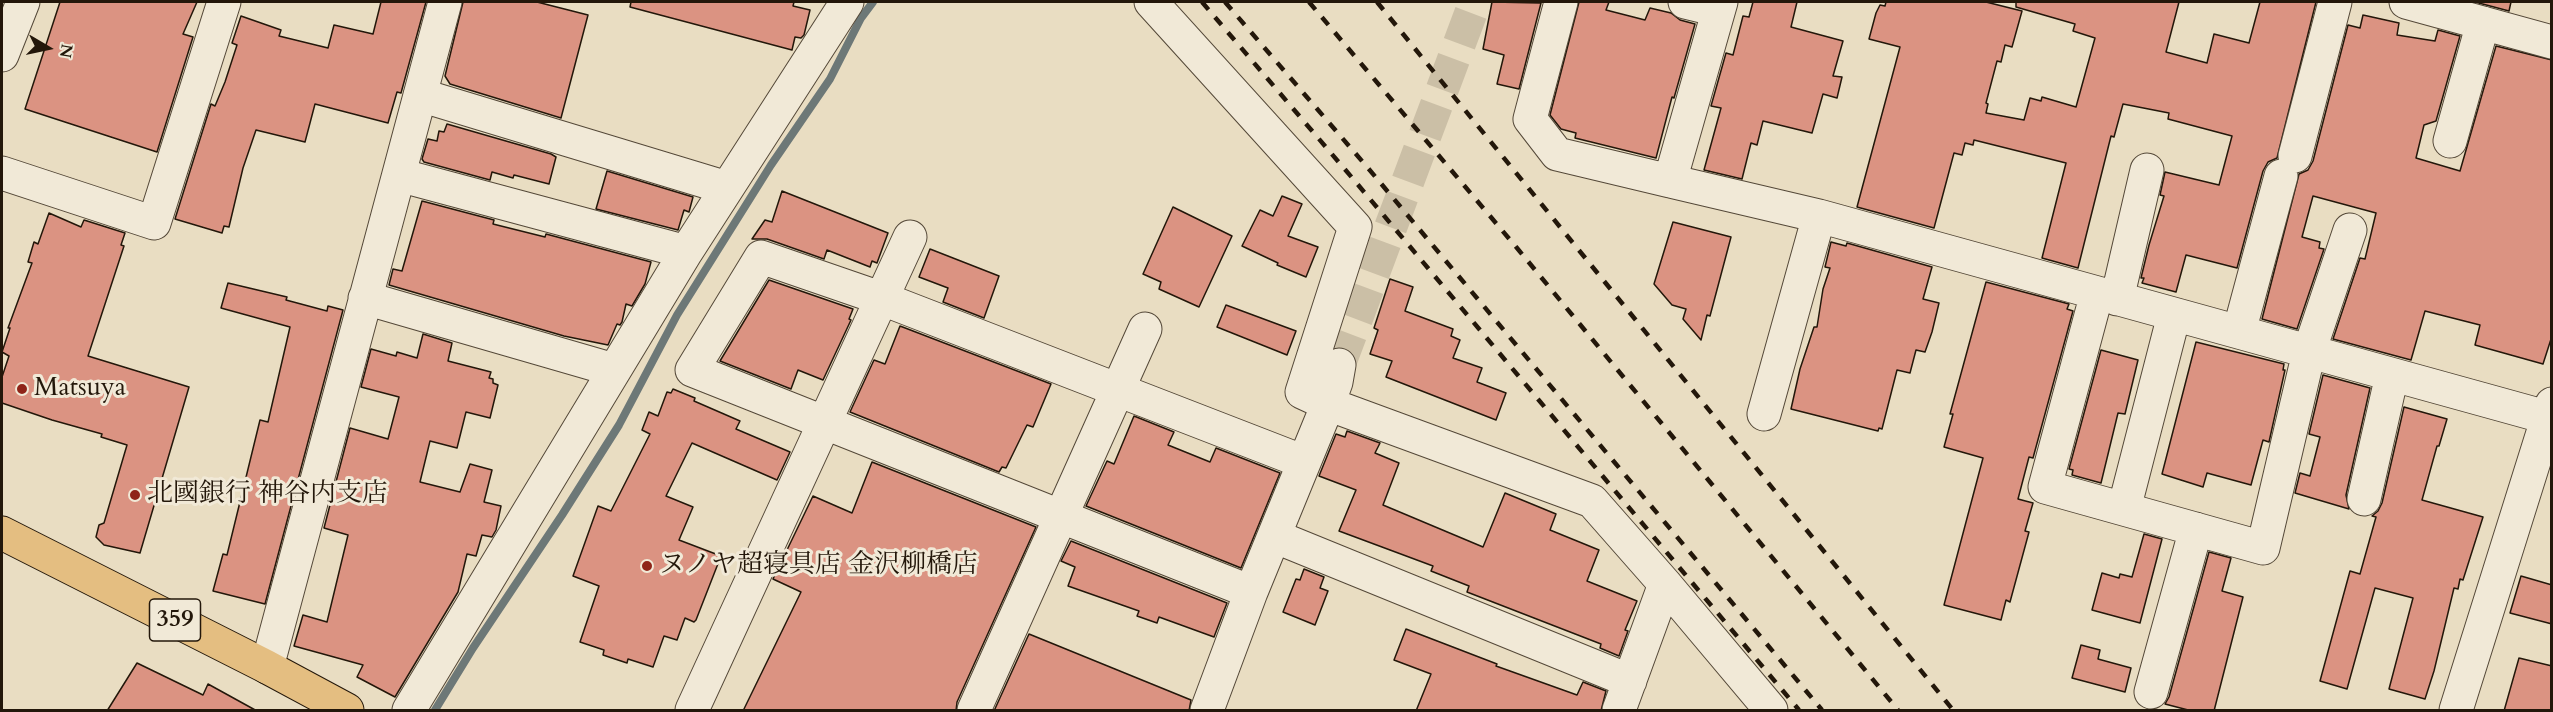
<!DOCTYPE html>
<meta charset="utf-8">
<style>
body{margin:0}
#map{position:relative;width:2553px;height:712px;overflow:hidden;background:#e9ddc2;font-family:Cardo,serif}
canvas{display:block}
.frame{position:absolute;inset:0;border:3px solid #23170a;pointer-events:none}
.north{position:absolute;left:18px;top:18px;width:60px;height:60px;-webkit-text-stroke:4px #f1e9d7;paint-order:stroke;rotate:99deg;font-size:16px;font-weight:700;line-height:24px;text-align:center;color:#23170a}
.north::after{content:'';display:block;margin:auto;width:21px;height:27px;background:#23170a;clip-path:polygon(50% 0,100% 100%,50% 72%,0 100%)}
</style>
<div id="map">
<canvas width="2553" height="712"></canvas>
<div class="frame"></div>
<div class="north">N</div>
</div>
<script>
const ctx = document.querySelector('canvas').getContext('2d');
ctx.lineJoin = 'round';
const shape = rows => new Path2D(rows.map(r => 'M' + r).join(''));
function strokePath(path, color, width, dash) { ctx.strokeStyle = color; ctx.lineWidth = width; ctx.lineCap = dash ? 'butt' : 'round'; ctx.setLineDash(dash || []); ctx.stroke(path); }
function paint(path, color) { ctx.fillStyle = color; ctx.fill(path, 'evenodd'); }
function label(font, color, halo, rows, align = 'center') {
  ctx.font = font + ' Cardo,"Noto Serif JP",serif'; ctx.lineWidth = 6; ctx.setLineDash([]); ctx.textBaseline = 'middle'; ctx.strokeStyle = halo; ctx.fillStyle = color; for (const [text, x, y, turn = 0] of rows) {
    ctx.save(); ctx.translate(x, y); ctx.rotate((+turn || 0) * Math.PI / 180); ctx.textAlign = isNaN(turn) ? turn : align; if (halo) ctx.strokeText(text, 0, 0); ctx.fillText(text, 0, 0); ctx.restore();
  }
}
strokePath(shape([
 [435,710,473,648,562,515,619,425,677,315,771,165,830,79,861,18,873,2]
]), '#6d7877', 8);
const building = shape([
 [60,2,197,2,183,34,193,37,157,152,25,109,60,2],
 [381,2,426,2,401,93,397,92,388,123,315,104,305,142,256,130,243,168,229,227,224,226,222,233,175,219,211,104,215,106,225,82,237,45,232,43,241,16,281,30,279,36,328,48,334,25,373,34,381,2],
 [463,2,537,2,588,15,561,118,450,84,445,76,463,2],
 [631,2,794,2,793,6,810,10,804,35,801,38,795,37,792,50,630,7,631,2],
 [1492,2,1541,3,1519,89,1497,84,1504,55,1483,49,1492,2],
 [1579,2,1609,2,1606,10,1645,20,1650,8,1671,13,1680,20,1695,24,1674,98,1672,97,1656,158,1575,138,1576,133,1561,129,1550,115,1579,2],
 [1753,2,1797,2,1791,27,1843,41,1833,76,1842,77,1837,98,1823,94,1812,133,1763,121,1757,145,1751,143,1742,179,1704,170,1721,108,1711,106,1726,53,1733,55,1743,16,1749,17,1753,2],
 [1886,2,1986,2,2022,11,2012,47,2005,45,2001,62,1997,61,1986,103,1988,104,1986,113,2024,120,2030,98,2041,101,2042,97,2076,107,2095,38,2073,31,2075,24,2016,7,2016,2,2179,2,2166,52,2207,63,2214,34,2249,43,2260,2,2316,2,2277,158,2268,162,2263,171,2237,268,2186,255,2176,292,2142,283,2144,278,2141,278,2149,245,2164,196,2160,195,2165,172,2219,185,2232,136,2168,119,2169,113,2123,104,2114,137,2111,136,2078,268,2042,258,2066,163,1974,140,1973,145,1965,143,1962,155,1954,153,1934,228,1857,207,1900,47,1869,39,1876,13,1880,5,1885,6,1886,2],
 [2475,2,2511,2,2509,11,2475,2],
 [2363,15,2399,23,2397,35,2435,41,2438,30,2460,36,2436,121,2424,125,2416,158,2460,171,2496,46,2552,60,2552,336,2543,364,2475,345,2480,325,2425,311,2411,360,2333,339,2360,258,2365,259,2376,213,2313,196,2302,237,2320,242,2319,248,2324,249,2297,329,2262,319,2299,174,2308,170,2313,161,2348,25,2360,28,2363,15],
 [447,124,551,154,556,157,549,184,514,175,513,178,492,172,490,180,424,162,422,159,428,139,437,141,439,131,444,132,447,124],
 [607,171,693,197,689,212,684,210,678,230,596,209,607,171],
 [782,191,888,233,877,263,872,261,870,267,827,250,824,259,767,239,752,239,765,220,772,222,782,191],
 [1282,196,1302,204,1288,236,1318,247,1306,277,1277,265,1278,263,1242,246,1260,210,1273,216,1282,196],
 [422,201,494,220,493,224,545,237,546,234,651,262,645,284,632,306,626,304,622,322,620,325,617,324,608,345,564,336,389,285,393,269,402,271,422,201],
 [1173,207,1232,236,1199,307,1159,289,1161,282,1143,274,1173,207],
 [49,213,81,227,84,220,125,233,121,245,124,246,88,356,189,387,140,553,104,545,96,537,99,525,104,523,127,445,101,437,102,434,52,420,2,403,2,377,9,356,2,352,10,328,8,328,32,263,28,262,34,242,38,244,49,213],
 [1673,222,1731,237,1710,316,1707,315,1701,340,1683,319,1686,309,1672,305,1654,284,1673,222],
 [1831,242,1846,246,1847,243,1932,267,1923,299,1939,303,1932,332,1925,352,1916,350,1910,373,1897,370,1882,429,1879,428,1878,431,1791,409,1800,369,1814,327,1817,327,1823,289,1830,268,1825,267,1831,242],
 [930,249,999,276,984,318,943,302,948,288,919,277,930,249],
 [1390,279,1413,287,1405,311,1453,329,1451,336,1460,340,1453,358,1482,368,1477,382,1506,393,1496,420,1386,377,1392,361,1370,354,1378,330,1374,328,1390,279],
 [769,280,853,309,849,319,851,320,823,380,798,370,791,389,720,361,769,280],
 [1986,282,2069,304,2067,309,2073,311,2033,458,2029,457,2018,499,2033,503,2025,531,2029,532,2010,602,2006,600,2001,620,1944,605,1983,458,1944,447,1953,414,1950,414,1986,282],
 [228,283,287,297,286,300,327,311,328,306,343,310,265,604,213,591,223,554,227,555,260,420,268,422,290,327,221,308,228,283],
 [1226,305,1296,331,1287,355,1217,327,1226,305],
 [900,326,1051,384,1033,427,1027,425,1006,468,1002,467,999,472,850,412,874,360,885,364,900,326],
 [423,334,452,343,448,361,491,372,489,378,493,379,493,383,498,385,490,418,466,412,457,448,430,441,420,482,460,492,470,464,492,470,484,502,501,506,496,530,492,537,482,535,476,556,467,554,458,592,395,697,357,677,363,665,294,646,303,615,327,622,348,535,324,528,350,428,388,439,399,397,361,387,371,349,396,356,397,352,417,358,423,334],
 [2196,342,2284,364,2283,370,2285,370,2269,442,2263,440,2251,485,2207,473,2203,487,2162,474,2196,342],
 [2101,350,2138,360,2125,414,2118,413,2101,483,2072,475,2073,470,2069,469,2101,350],
 [2323,375,2370,388,2346,495,2349,509,2295,493,2300,473,2310,476,2320,437,2309,434,2323,375],
 [673,389,695,398,694,401,740,421,736,429,790,452,777,480,692,443,666,496,693,507,679,540,721,556,696,620,694,622,685,618,677,640,664,636,653,667,628,659,627,663,603,655,604,650,580,642,599,586,573,576,598,506,611,511,650,434,642,430,649,412,658,416,667,392,671,393,673,389],
 [2404,407,2447,419,2439,446,2437,446,2422,500,2483,517,2463,580,2460,579,2458,589,2454,588,2434,671,2425,699,2389,689,2413,598,2375,588,2347,689,2320,681,2350,571,2360,574,2376,517,2372,516,2378,511,2382,503,2404,407],
 [1134,416,1174,432,1168,445,1210,462,1216,448,1280,473,1241,568,1086,506,1107,461,1114,464,1134,416],
 [1347,431,1380,443,1375,453,1399,463,1383,505,1483,547,1505,493,1556,514,1550,530,1599,550,1587,581,1637,601,1625,630,1628,631,1619,656,1600,648,1601,644,1467,592,1469,586,1431,571,1433,566,1339,531,1356,490,1319,476,1336,434,1345,437,1347,431],
 [872,462,1036,527,957,702,956,711,743,711,801,592,773,579,813,496,852,513,872,462],
 [2144,534,2162,539,2140,623,2092,610,2102,573,2119,578,2120,574,2132,577,2144,534],
 [1071,541,1227,603,1214,637,1159,617,1157,623,1137,616,1139,611,1068,586,1075,567,1061,561,1071,541],
 [2209,552,2231,558,2222,591,2243,597,2214,711,2192,711,2165,704,2169,697,2209,552],
 [1304,569,1324,577,1320,588,1328,591,1315,625,1283,612,1296,579,1300,580,1304,569],
 [2521,576,2552,585,2552,624,2510,613,2521,576],
 [1406,629,1497,664,1496,666,1577,695,1583,682,1606,691,1601,711,1416,711,1431,674,1394,660,1406,629],
 [1029,634,1191,700,1189,711,994,711,1029,634],
 [2081,645,2100,650,2098,659,2131,668,2125,692,2072,678,2081,645],
 [2519,658,2552,666,2552,711,2504,711,2519,658],
 [137,663,203,695,208,684,257,711,107,711,137,663]
]);
paint(building, '#db9382');
strokePath(building, '#23170a', 1.5);
strokePath(shape([
 [1339,365,1475,2]
]), '#cbbfa6', 33, [33, 16]);
const minor = shape([
 [1151,2,1355,227,1302,392,1328,404,1336,382,1339,365],
 [1561,2,1530,119,1557,154,1670,181],
 [1685,2,1718,10],
 [1721,2,1670,181,1819,216,2546,417],
 [2406,2,2552,42],
 [2,55,23,2],
 [420,95,727,188],
 [2450,141,2483,23],
 [2295,156,2335,2],
 [2,173,154,223,224,2],
 [399,175,686,252],
 [2097,293,2045,487,2263,548,2309,352,2350,230],
 [365,298,614,370],
 [2117,299,2147,170],
 [2239,332,2281,176],
 [1764,414,1819,216],
 [2364,499,2392,375],
 [2124,509,2174,315],
 [1274,536,1630,681],
 [1251,592,692,370,761,257,883,299,1304,462],
 [267,667,445,2],
 [2151,692,2196,529],
 [409,710,686,252,847,2],
 [692,710,910,237],
 [974,710,1145,329],
 [1207,710,1251,592,1328,404,1592,501,1665,584,1771,710],
 [1619,710,1665,584],
 [2456,710,2552,404]
]);
const highway = shape([
 [2,533,267,667,347,710]
]);
strokePath(minor, '#544838', 35);
strokePath(highway, '#23170a', 35);
strokePath(minor, '#f1e9d7', 33);
strokePath(highway, '#e4be81', 33);
strokePath(shape([
 [1202,2,1354,180,1799,710],
 [1225,2,1368,168,1822,710],
 [1309,2,1517,248,1898,710],
 [1377,2,1953,710]
]), '#23170a', 4.5, [10, 10]);
for (const [x, y, r, color] of [
 [22,389,6,"#8f2418"],
 [135,495,6,"#8f2418"],
 [647,566,6,"#8f2418"]
]) { const dot = new Path2D(); dot.arc(x, y, r, 0, 2 * Math.PI); ctx.fillStyle = color; ctx.fill(dot); strokePath(dot, '#f1e9d7', 2); }
for (const [x, y, w] of [
 [175,620,51]
]) { const box = new Path2D(); box.roundRect(x - w / 2, y - 21, w, 42, 4.5); ctx.fillStyle = '#f1e9d7'; ctx.fill(box); strokePath(box, '#23170a', 1.5); }
label('bold 24px', '#23170a', null, [
 ["359",175,620]
]);
label('26px', '#23170a', '#f1e9d7', [
 ["Matsuya",34,389],
 ["北國銀行 神谷内支店",147,495],
 ["ヌノヤ超寝具店 金沢柳橋店",659,566]
], 'left');
</script>
